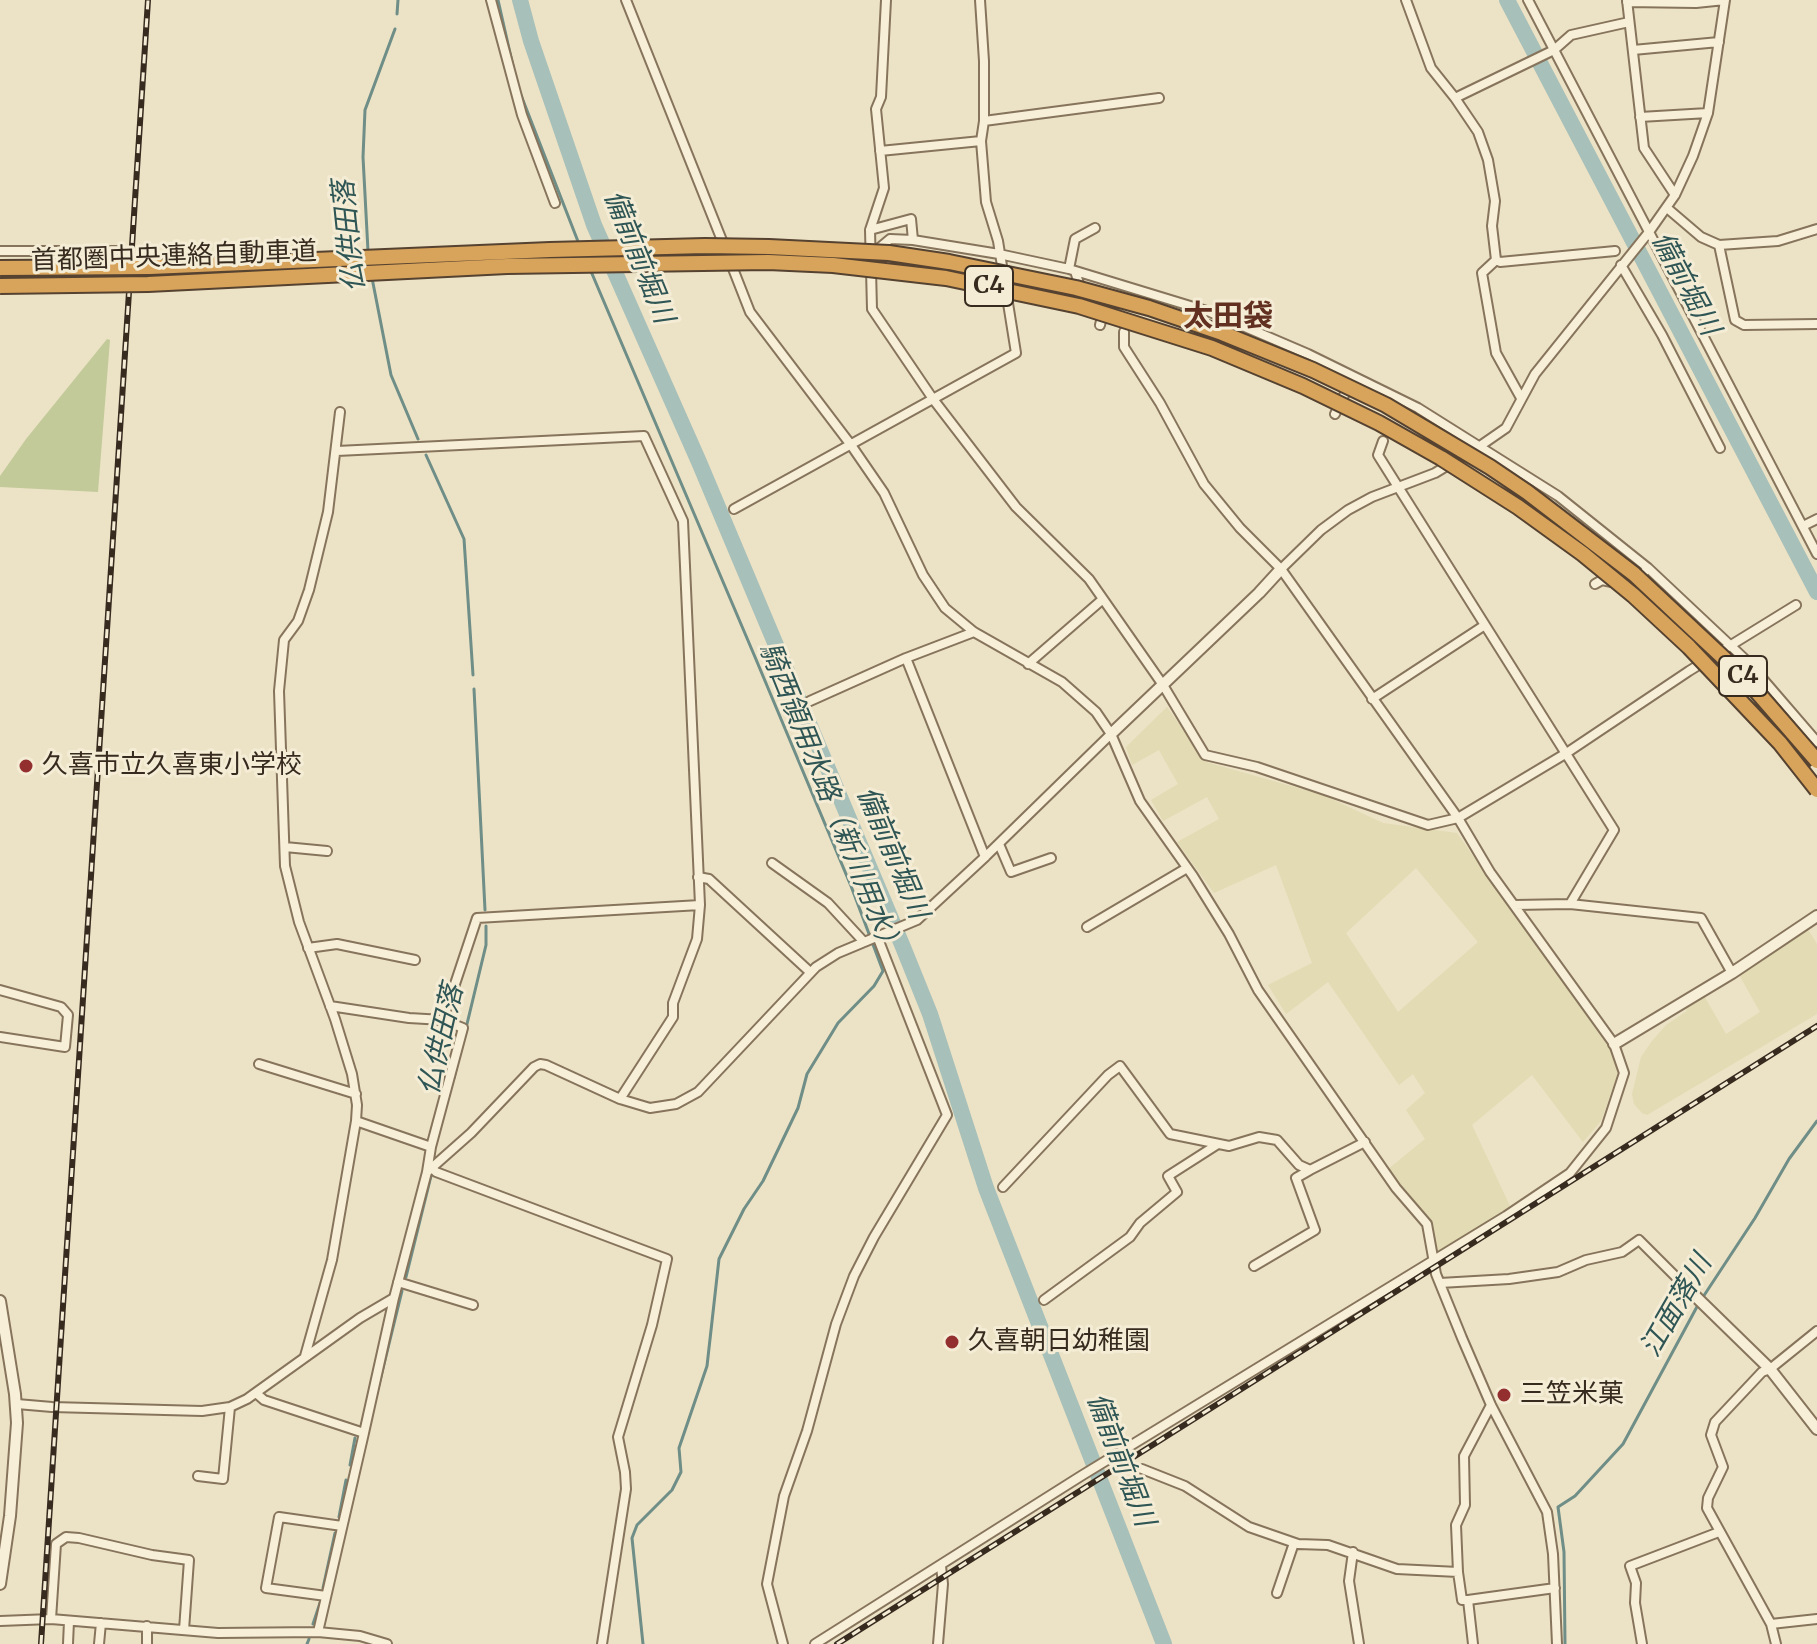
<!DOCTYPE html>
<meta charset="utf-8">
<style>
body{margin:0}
canvas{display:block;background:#ece2c5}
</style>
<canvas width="1817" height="1644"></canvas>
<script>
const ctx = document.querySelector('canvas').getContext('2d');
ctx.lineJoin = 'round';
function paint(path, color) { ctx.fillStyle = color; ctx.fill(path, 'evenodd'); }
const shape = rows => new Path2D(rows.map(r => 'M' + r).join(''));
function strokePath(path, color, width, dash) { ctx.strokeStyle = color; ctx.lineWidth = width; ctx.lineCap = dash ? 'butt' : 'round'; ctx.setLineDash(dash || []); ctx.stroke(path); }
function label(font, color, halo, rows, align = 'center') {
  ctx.font = font + ' Merriweather,"Noto Sans JP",serif'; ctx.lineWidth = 6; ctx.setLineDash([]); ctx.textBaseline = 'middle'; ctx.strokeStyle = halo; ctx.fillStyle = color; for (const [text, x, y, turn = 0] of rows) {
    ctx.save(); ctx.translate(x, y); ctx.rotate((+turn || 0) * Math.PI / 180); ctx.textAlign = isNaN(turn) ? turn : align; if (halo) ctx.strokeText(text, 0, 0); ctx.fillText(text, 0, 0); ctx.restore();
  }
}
paint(shape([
 [1167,707,1206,762,1323,795,1383,823,1457,833,1610,1049,1618,1073,1601,1121,1583,1142,1532,1075,1472,1125,1510,1206,1437,1255,1432,1224,1387,1170,1425,1139,1406,1110,1425,1093,1413,1074,1399,1085,1328,982,1286,1014,1268,985,1312,963,1276,865,1214,893,1177,842,1219,819,1207,797,1163,821,1151,800,1178,784,1159,750,1132,765,1126,747],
 [1416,868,1478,942,1398,1012,1346,933],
 [1807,928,1817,944,1817,1014,1647,1115,1642,1113,1634,1104,1632,1094,1641,1057,1652,1041,1666,1025,1687,1011,1685,1006,1703,994,1726,1034,1760,1012,1738,973]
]), '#e2dbb3');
paint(shape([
 [107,339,110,340,98,492,0,487,0,476,26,439]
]), '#c3ca9a');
strokePath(shape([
 [498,0,515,75],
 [397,14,398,0],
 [519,90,579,244],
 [368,251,363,157,365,110,395,29],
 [590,269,755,657,851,886,883,971,874,986,838,1023,807,1074,798,1108,763,1181,744,1209,719,1259,707,1366,679,1448,681,1472,672,1490,637,1525,632,1538,643,1644],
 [372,278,391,375,418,439],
 [426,455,464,539,473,675],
 [474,689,485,910],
 [454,1078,486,945,486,926],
 [406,1277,431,1176],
 [1703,1297,1755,1218,1789,1159,1817,1121],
 [372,1413,402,1291],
 [350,1465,355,1438],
 [339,1517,346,1480],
 [323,1588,335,1533],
 [313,1624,321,1600],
 [307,1644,309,1639],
 [1565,1644,1564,1552,1558,1507,1575,1496,1623,1444,1699,1303]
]), '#6e8e87', 3);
strokePath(shape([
 [520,0,531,41,594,225,699,462,903,947,930,1014,986,1188,1164,1644],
 [1507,0,1817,592]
]), '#a7c0b9', 16);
const minor = shape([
 [491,0,522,115,555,203],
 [626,0,725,248],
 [886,0,881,97,876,109,884,188,870,230,872,309,933,399,1016,507,1089,579,1103,599],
 [1406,0,1431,68,1455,98],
 [1528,0,1817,554],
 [1627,0,1644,148,1675,195],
 [1627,2,1696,3,1725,0],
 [1633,50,1719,42],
 [1640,117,1708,113],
 [984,121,1159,98],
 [880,151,981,141],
 [1667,208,1701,237,1719,245,1778,241,1817,229],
 [870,230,911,219,913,240,890,239,878,249],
 [913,240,999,254,1069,269,1210,312,1308,354,1418,408,1558,496,1648,568,1749,663,1817,742],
 [1719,245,1735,320,1744,325,1817,324],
 [0,251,116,251],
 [1496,260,1492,226,1495,201,1488,160,1478,132,1455,98,1554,50,1571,35,1629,22],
 [730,261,750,312,851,445,884,493,923,575,945,608,974,632,1062,682,1096,712,1111,734,1140,801,1193,876,1229,934,1258,990,1396,1188,1427,1224,1436,1274,1462,1338,1491,1405,1547,1512,1553,1554,1557,1644],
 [1621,265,1662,335,1720,448],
 [1069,269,1075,239,1095,228],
 [1075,271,1081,290,1102,317,1100,325],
 [1521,398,1496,353,1482,273,1496,260,1500,262,1615,251],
 [1335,414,1350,383],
 [1383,441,1378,455,1614,830,1570,904],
 [1480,446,1506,428,1535,374,1649,232,1675,195,1693,156,1708,113,1725,0],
 [337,451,644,436,683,521,700,905],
 [734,509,1016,353,998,241,986,202,981,141,984,121,984,61,980,0],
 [1803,526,1817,519],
 [1281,569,1321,530,1348,510,1372,497,1435,473,1468,453],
 [1595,584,1602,580,1631,586,1648,568],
 [906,658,985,857],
 [1028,664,1103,599,1163,685,1205,755,1257,767,1428,825,1458,818,1565,754,1689,671,1796,605],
 [1372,699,1485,625],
 [810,701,906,658,974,632],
 [999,844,1011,872,1051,858],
 [285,847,327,851],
 [772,863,828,903,864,942],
 [698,877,709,879,810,972],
 [1515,905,1570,904,1701,918,1732,973],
 [1087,927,1187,868],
 [308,948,337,944,415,960],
 [0,990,61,1007,68,1015,65,1047,0,1037],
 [330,1006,409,1018,443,1020,463,1028,431,1147,427,1172],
 [443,1020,477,918,700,905,697,939,673,1003,673,1017,620,1099],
 [259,1064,356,1094],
 [356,1121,431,1147],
 [433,1169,436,1172,667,1259,652,1325,618,1437,625,1472,626,1489,602,1644],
 [1003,1187,1108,1075,1120,1066,1170,1134,1229,1146,1259,1137,1277,1140,1299,1165,1310,1170,1365,1142],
 [1254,1266,1315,1230,1296,1178,1310,1170],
 [398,1282,473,1305],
 [1440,1283,1509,1279,1558,1272,1586,1260,1622,1252,1639,1240,1689,1290],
 [1044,1300,1130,1237,1140,1223,1177,1192,1168,1176,1218,1144],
 [305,1356,332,1260,356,1121,357,1105,352,1074,335,1019,299,922,285,866,279,691,284,640,298,621,309,590,328,512,340,412],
 [256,1393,264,1400,364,1433,318,1632],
 [17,1404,52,1407,202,1411,230,1407,247,1399,360,1318,394,1298,427,1172,471,1133,534,1067,540,1064,546,1065,620,1099,650,1108,676,1104,698,1092,816,967,838,953,917,920,985,857,1111,734],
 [364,1433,394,1298],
 [1142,1469,1185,1486,1249,1527,1298,1544,1328,1545,1397,1569,1458,1572],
 [198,1476,223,1479,230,1407],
 [1353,1552,1349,1581,1359,1644],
 [1277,1593,1294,1543],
 [326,1596,266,1588,279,1517,342,1526],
 [1468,1600,1555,1588],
 [51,1619,56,1544,66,1537,79,1538,152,1555,189,1560,184,1630],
 [0,1621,51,1619,218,1633,318,1632,360,1636,387,1644],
 [1771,1624,1817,1619],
 [68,1644,69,1621],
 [99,1644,101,1623],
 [147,1644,147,1626],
 [783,1644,767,1584,784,1496,807,1431,836,1324,854,1276,874,1237,947,1115,877,936],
 [815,1644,1081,1476,1506,1216,1570,1173,1606,1128,1624,1073,1614,1044,1490,872,1458,818,1281,569,1240,528,1204,484,1160,403,1124,347,1124,332],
 [938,1644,943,1584,941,1566],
 [1473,1644,1468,1600,1462,1600,1458,1572,1456,1525,1465,1505,1464,1456,1491,1405],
 [1642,1644,1635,1603,1636,1583,1630,1566,1719,1532],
 [1776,1644,1771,1624,1707,1508,1708,1498,1723,1467,1711,1435,1715,1422,1762,1372,1770,1369,1817,1331]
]);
const tertiary = shape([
 [1111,734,1259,593,1281,569],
 [1614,1044,1732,973,1817,916],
 [1689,1290,1770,1369,1817,1429],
 [0,1301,15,1394,17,1423,10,1516,0,1584]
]);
strokePath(minor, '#87745c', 12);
strokePath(tertiary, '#87745c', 14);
strokePath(minor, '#f7efd8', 8);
strokePath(tertiary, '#f7efd8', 10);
const rail = shape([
 [41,1644,148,0],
 [837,1644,1817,1026]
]);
strokePath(rail, '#372b1f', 6);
strokePath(rail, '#f4ecd5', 3, [9]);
const motorwayBridge = shape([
 [0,268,150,267,550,250,705,246,769,247,889,253,949,262,1076,288,1149,308,1222,333,1313,370,1386,405,1490,467,1527,492,1634,574,1745,678,1817,761],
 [0,286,148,284,507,266,768,262,833,265,946,278,1079,306,1212,348,1303,386,1379,423,1441,458,1518,507,1583,554,1633,595,1689,647,1780,743,1817,790]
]);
strokePath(motorwayBridge, '#554230', 18, []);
strokePath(motorwayBridge, '#d8a35a', 14);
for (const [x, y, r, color] of [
 [26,766,8,"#93302f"],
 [952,1342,8,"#93302f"],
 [1504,1395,8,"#93302f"]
]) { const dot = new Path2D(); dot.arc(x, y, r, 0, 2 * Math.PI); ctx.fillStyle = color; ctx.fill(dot); strokePath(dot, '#f4ecd5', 3); }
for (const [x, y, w] of [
 [989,286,48],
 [1743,676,48]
]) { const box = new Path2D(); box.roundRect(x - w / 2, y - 20, w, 40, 6); ctx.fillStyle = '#f4ecd5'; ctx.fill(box); strokePath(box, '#372b1f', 2); }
label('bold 24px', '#372b1f', null, [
 ["C4",989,286],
 ["C4",1743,676]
]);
label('26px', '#372b1f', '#f4ecd5', [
 ["首都圏中央連絡自動車道",174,257,-2]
]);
label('26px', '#372b1f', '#f4ecd5', [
 ["久喜市立久喜東小学校",42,766],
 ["久喜朝日幼稚園",968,1342],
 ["三笠米菓",1520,1395]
], 'left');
label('italic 28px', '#2f5655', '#f4ecd5', [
 ["仏供田落",350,236,-96],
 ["備前前堀川",638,257,68],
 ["備前堀川",1685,284,62],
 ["騎西領用水路（新川用水）",830,800,68],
 ["備前前堀川",892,853,67],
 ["仏供田落",442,1040,-77],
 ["江面落川",1677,1306,-60],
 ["備前前堀川",1120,1460,69]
]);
label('bold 30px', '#623021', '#f4ecd5', [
 ["太田袋",1228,318]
]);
</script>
